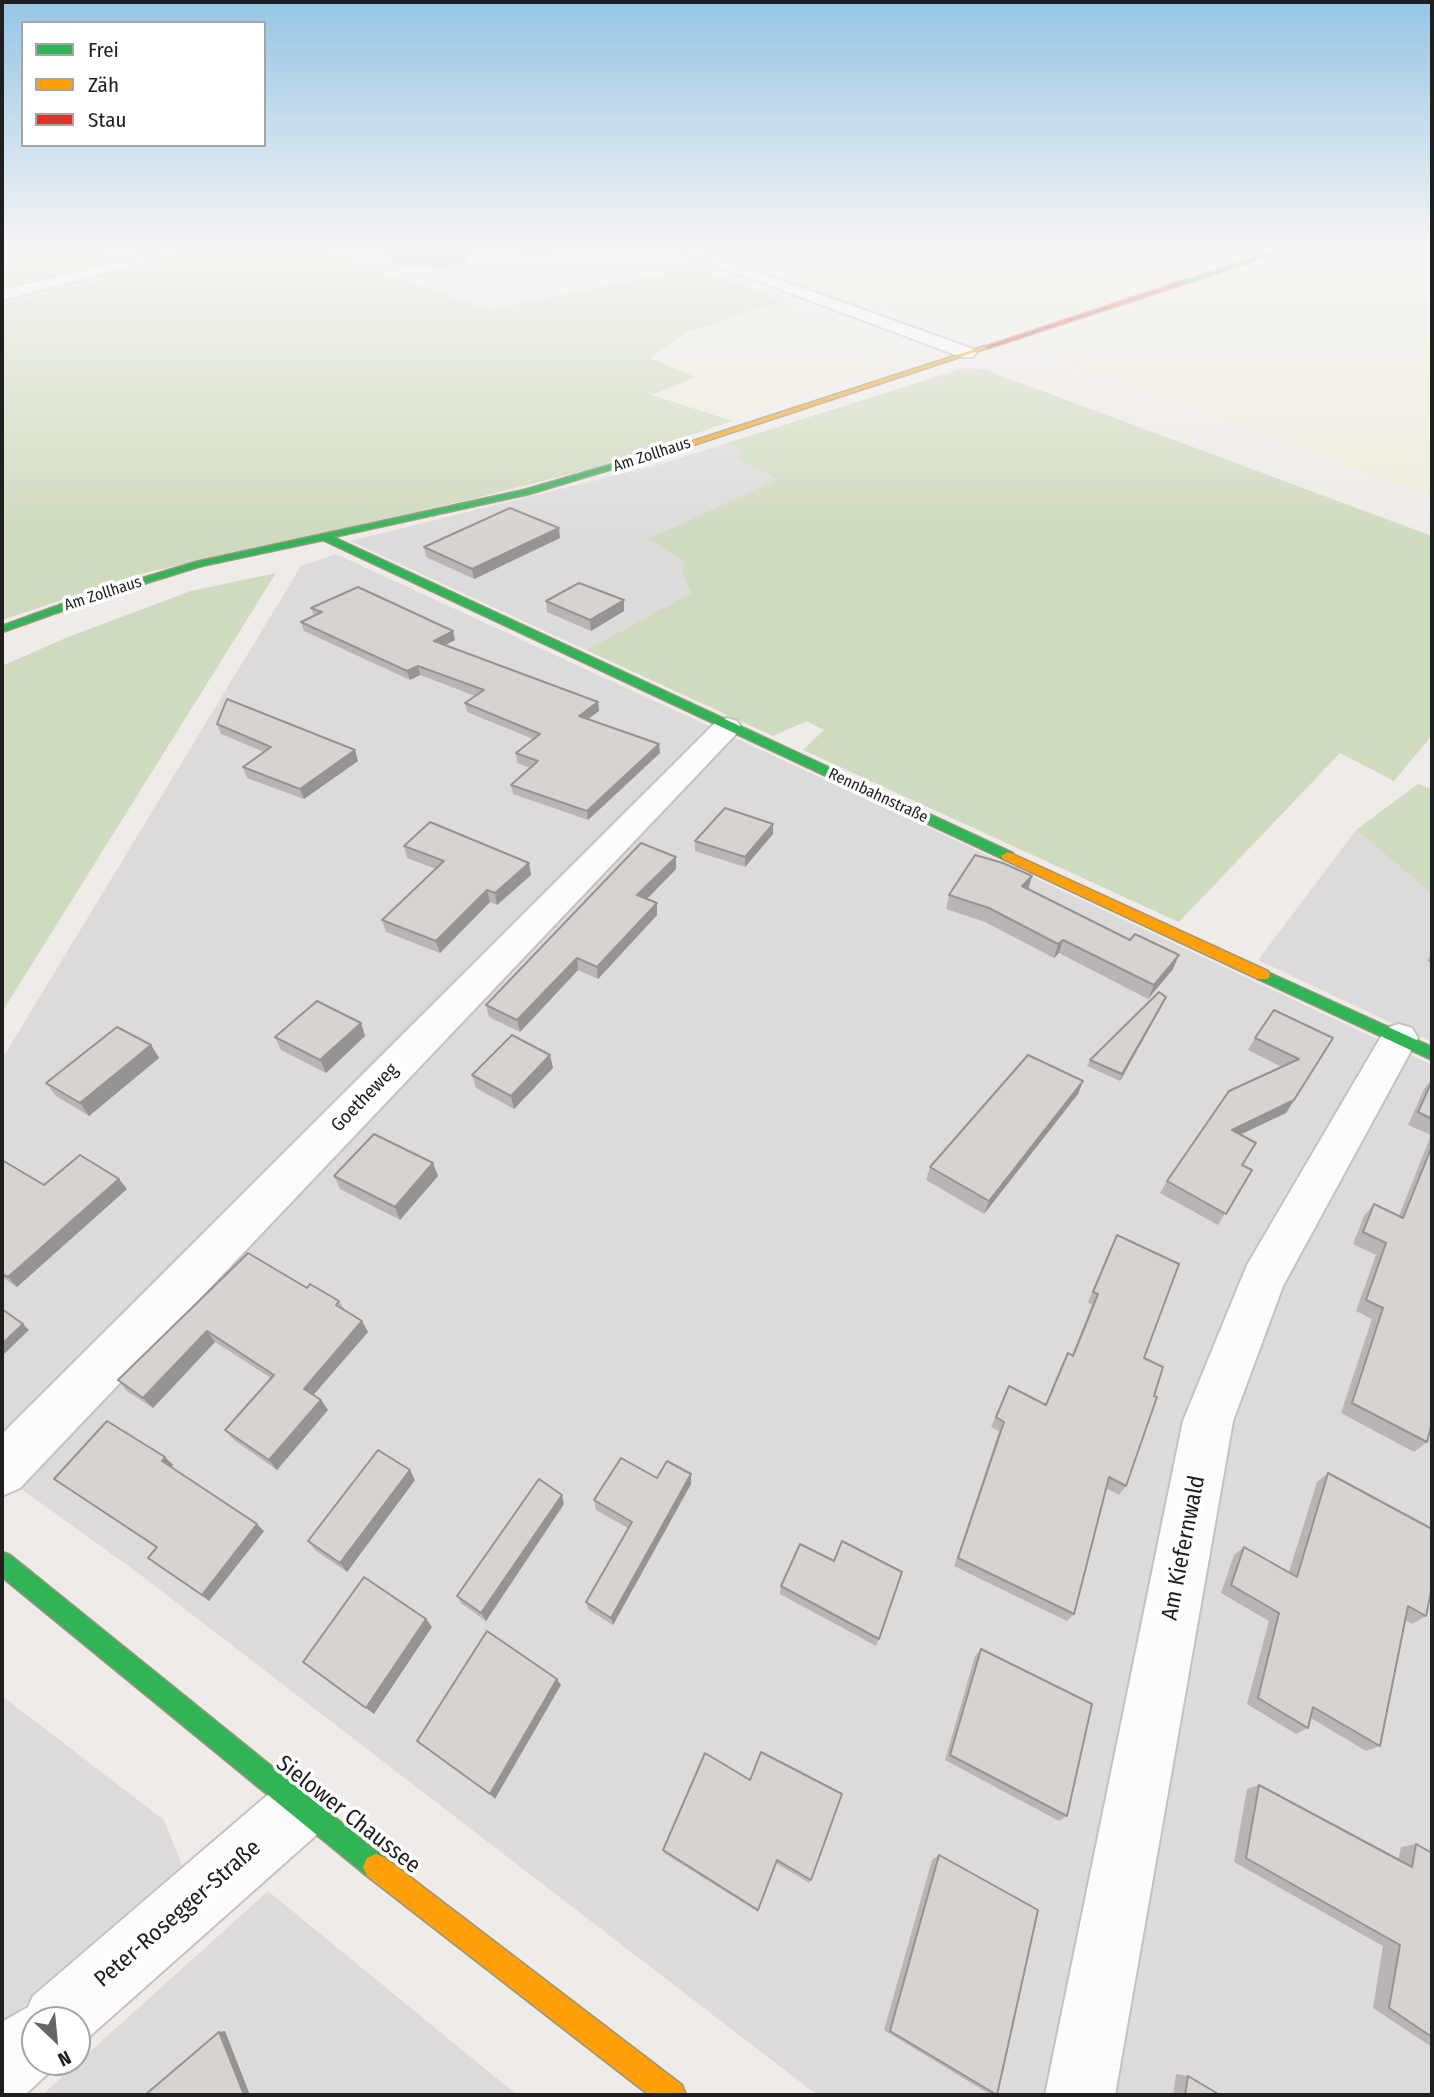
<!DOCTYPE html>
<meta charset="utf-8">
<style>
body{margin:0}
#map{position:relative;width:1434px;height:2097px;overflow:hidden;background:#eeebe8;font-family:"Fira Sans Condensed",sans-serif}
canvas{display:block}
.frame{position:absolute;inset:0;border:4px solid #1f1f1f;pointer-events:none}
.legend{position:absolute;left:21px;top:21px;width:245px;height:126px;box-sizing:border-box;background:#fff;border:2px solid #a5a5a5;margin:0;padding:9px 12px;list-style:none;font-size:21px;color:#1f1f1f}
.legend li{display:flex;align-items:center;gap:14px;height:35px}
.legend b{width:35px;border:2px solid #a5a5a5}
.north{position:absolute;left:21px;top:2006px;width:70px;height:70px;box-sizing:border-box;background:#fff;border:2px solid #a5a5a5;border-radius:50%;rotate:154deg;font-size:19px;font-weight:700;line-height:28px;text-align:center;color:#1f1f1f}
.north::after{content:'';display:block;margin:auto;width:24px;height:32px;background:#676665;clip-path:polygon(50% 0,100% 100%,50% 72%,0 100%)}
</style>
<div id="map">
<canvas width="1434" height="2097"></canvas>
<div class="frame"></div>
<ul class="legend">
<li><b style="height:9px;background:#30b455"></b>Frei</li>
<li><b style="height:9px;background:#ff9f0a"></b>Zäh</li>
<li><b style="height:9px;background:#e5322d"></b>Stau</li>
</ul>
<div class="north">N</div>
</div>
<script>
const ctx = document.querySelector('canvas').getContext('2d');
ctx.lineJoin = 'round';
function paint(path, color) { ctx.fillStyle = color; ctx.fill(path, 'evenodd'); }
const shape = rows => new Path2D(rows.map(r => 'M' + r).join(''));
function strokePath(path, color, width, dash) { ctx.strokeStyle = color; ctx.lineWidth = width; ctx.lineCap = dash ? 'butt' : 'round'; ctx.setLineDash(dash || []); ctx.stroke(path); }
function label(font, color, halo, rows, align = 'center') {
  ctx.font = font + ' "Fira Sans Condensed",sans-serif'; ctx.lineWidth = 7; ctx.setLineDash([]); ctx.textBaseline = 'middle'; ctx.strokeStyle = halo; ctx.fillStyle = color; for (const [text, x, y, turn = 0] of rows) {
    ctx.save(); ctx.translate(x, y); ctx.rotate((+turn || 0) * Math.PI / 180); ctx.textAlign = isNaN(turn) ? turn : align; if (halo) ctx.strokeText(text, 0, 0); ctx.fillText(text, 0, 0); ctx.restore();
  }
}
paint(shape([
 [727,443,747,453,738,458,779,479,649,539,685,561,682,573,691,593,586,650,350,541,661,464],
 [336,554,904,816,1432,1065,1432,2095,817,2095,138,1573,2,1475,2,1059,301,566],
 [1356,830,1432,894,1432,1042,1258,960],
 [2,1696,164,1820,183,1868,2,2025],
 [268,1891,517,2095,42,2095]
]), '#dddbda');
paint(shape([
 [2,247,87,247,2,263]
]), '#efdfe0');
paint(shape([
 [707,247,1281,247,997,341,983,342,895,312,858,306,702,249],
 [1311,247,1432,247,1432,497,1010,345],
 [782,301,933,356,732,421,651,395,649,358,685,333]
]), '#eeebdc');
paint(shape([
 [211,247,229,247,2,304,2,297]
]), '#e0eac8');
paint(shape([
 [229,247,296,247,337,257,490,310,694,267,782,301,685,333,650,358,695,377,652,395,732,421,602,466,472,499,136,575,2,620,2,304],
 [1139,247,1239,247,1196,263],
 [82,248,119,261,2,288,2,263],
 [964,368,983,369,1432,536,1432,735,1394,781,1340,753,1179,922,803,750,824,730,807,721,773,736,586,650,691,593,682,573,685,561,648,539,778,479,737,458,746,453,727,443],
 [276,573,2,1012,2,666,68,637,191,591],
 [1418,784,1432,789,1432,894,1356,830]
]), '#cedbbe');
const street = shape([
 [182,247,208,247,2,300,2,290,182,247],
 [667,247,688,247,973,349,976,353,973,357,961,357,667,247],
 [727,718,737,721,741,727,737,733,20,1488,2,1496,2,1434,717,721,727,718],
 [1399,1024,1412,1028,1418,1038,1283,1286,1233,1421,1115,2095,1045,2095,1183,1421,1247,1265,1386,1028,1399,1024],
 [300,1777,322,1786,331,1808,322,1830,81,2044,77,2046,77,2020,35,2020,35,2062,59,2063,27,2093,2,2095,2,2022,28,2007,33,1996,278,1786,300,1777]
]);
const fast = shape([
 [1287,247,1297,247,1187,283,1182,282,1287,247],
 [648,454,655,456,529,494,333,537,1013,853,1013,859,1003,859,323,540,201,566,101,597,2,632,2,626,93,593,196,562,524,490,648,454],
 [1263,970,1432,1047,1432,1060,1258,979,1256,975,1258,971,1263,970],
 [2,1552,10,1555,385,1858,389,1867,385,1876,376,1880,367,1876,2,1577,2,1552]
]);
const slow = shape([
 [985,346,990,347,654,458,647,456,985,346],
 [1008,852,1268,971,1270,975,1268,979,1258,979,1003,859,1001,856,1008,852],
 [376,1854,385,1858,682,2085,686,2095,649,2095,367,1876,363,1867,367,1858,376,1854]
]);
const jam = shape([
 [1185,280,1187,283,989,348,984,347,1185,280]
]);
strokePath(street, '#c3c2c0', 4);
strokePath(fast, '#989580', 3);
strokePath(slow, '#989580', 3);
strokePath(jam, '#989580', 3);
paint(street, '#fcfcfc');
paint(fast, '#30b455');
paint(slow, '#ff9f0a');
paint(jam, '#e5322d');
paint(shape([
 [384,247,471,247,467,261,439,268,410,268,394,264,386,248],
 [504,247,571,247,525,256],
 [560,538,474,579,426,557,424,547],
 [624,600,624,611,591,631,547,612,546,601],
 [311,608,455,640,445,645,598,702,599,711,588,719,660,753,588,820,513,794,511,785,530,768,517,763,516,753,533,739,467,712,465,703,475,696,420,675,410,680,304,631,301,622,314,616],
 [217,724,358,761,304,799,247,778,243,767,264,752,221,734],
 [773,824,773,834,745,867,695,851,695,841],
 [404,846,529,863,531,875,497,905,490,902,440,953,386,932,382,920,436,869,407,858],
 [676,869,647,899,657,915,598,979,578,970,520,1032,489,1017,486,1005],
 [1032,876,1028,888,1173,969,1148,999,1059,953,1054,958,985,922,946,909,949,895],
 [1432,953,1432,963,1427,961],
 [1166,997,1120,1081,1087,1066,1090,1060],
 [361,1023,365,1036,326,1073,281,1050,275,1037],
 [1255,1038,1333,1038,1286,1113,1240,1135,1242,1165,1252,1170,1218,1225,1160,1193,1167,1181,1282,1067,1248,1050],
 [151,1045,159,1058,89,1116,56,1096,46,1083],
 [550,1055,553,1068,514,1109,476,1088,472,1075],
 [1432,1079,1432,1422,1427,1442,1414,1452,1341,1413,1372,1319,1356,1311,1376,1255,1353,1244,1364,1216,1374,1204,1399,1216,1431,1135,1408,1125,1424,1089],
 [1083,1081,1078,1094,984,1214,926,1180,930,1167],
 [2,1160,44,1185,127,1189,17,1287,2,1277],
 [433,1163,438,1176,400,1220,340,1189,334,1176],
 [1117,1235,1144,1358,1126,1486,1119,1495,1106,1488,1074,1614,1067,1621,954,1566,999,1431,991,1427,1009,1386,1045,1405,1062,1364,1068,1353,1072,1355,1092,1305,1088,1302,1111,1247],
 [248,1253,307,1288,339,1301,344,1309,362,1321,368,1332,313,1395,321,1400,328,1410,277,1470,234,1440,225,1430,271,1378,215,1342,153,1408,127,1391,118,1380],
 [165,1457,173,1465,171,1467,264,1531,209,1601,148,1558,156,1548,54,1479],
 [1328,1473,1426,1616,1412,1624,1405,1620,1380,1746,1366,1751,1311,1718,1308,1728,1296,1734,1247,1704,1269,1621,1221,1593,1234,1555,1244,1547,1289,1572,1317,1482],
 [657,1478,691,1484,613,1625,588,1609,586,1602,628,1528,596,1510,594,1500],
 [415,1480,347,1572,315,1550,308,1541],
 [564,1504,486,1621,462,1604,457,1596],
 [781,1586,879,1639,876,1646,780,1594],
 [981,1649,1067,1816,1059,1821,945,1760,975,1656],
 [705,1753,811,1880,809,1883,776,1863,758,1912,664,1853,663,1850],
 [1259,1785,1398,1860,1401,1847,1416,1844,1432,1853,1432,2047,1373,2008,1383,1946,1234,1862,1247,1789],
 [939,1855,994,2095,986,2092,884,2030,932,1860],
 [1176,2074,1188,2076,1220,2095,1173,2095]
]), '#b8b5b4');
paint(shape([
 [465,247,471,247,467,261,439,268,437,255],
 [524,247,571,247,525,256],
 [559,528,560,538,474,579,472,569],
 [624,600,624,611,591,631,590,620],
 [453,631,455,640,436,650,434,641],
 [418,666,420,675,410,680,407,671],
 [598,702,599,711,580,725,579,716],
 [659,744,660,753,588,820,587,811],
 [355,750,358,761,304,799,300,789],
 [773,824,773,834,745,867,745,857],
 [676,857,676,869,638,908,637,895],
 [529,863,531,875,497,905,495,893],
 [1032,876,1028,890,1022,886],
 [487,890,490,902,440,953,436,941],
 [657,903,657,915,598,979,597,967],
 [1063,940,1059,953,1054,958,1058,944],
 [1179,955,1173,969,1148,999,1154,985],
 [577,958,578,970,520,1032,517,1020],
 [1166,997,1163,1004,1120,1081,1122,1074],
 [361,1023,365,1036,326,1073,320,1060],
 [151,1045,159,1058,89,1116,80,1103],
 [550,1055,553,1068,514,1109,511,1096],
 [1083,1081,1078,1094,984,1214,989,1201],
 [1294,1100,1286,1113,1224,1142,1232,1130],
 [433,1163,438,1176,400,1220,395,1207],
 [119,1179,127,1189,17,1287,8,1277],
 [362,1321,368,1332,310,1399,304,1389],
 [23,1324,29,1330,2,1356,2,1344],
 [207,1331,215,1342,153,1408,143,1398],
 [321,1400,328,1410,277,1470,269,1460],
 [165,1457,173,1465,170,1469,162,1461],
 [410,1470,415,1480,347,1572,340,1563],
 [691,1474,691,1484,613,1625,611,1618],
 [562,1495,564,1504,486,1621,481,1613],
 [257,1524,264,1531,209,1601,202,1595],
 [426,1619,432,1627,374,1714,366,1708],
 [557,1679,561,1685,495,1799,490,1794],
 [225,2031,250,2095,244,2095,219,2032]
]), '#969492');
const building = shape([
 [390,247,465,247,437,255,408,255,392,251,390,247],
 [510,508,559,528,472,569,424,547,510,508],
 [579,583,624,600,590,620,546,601,579,583],
 [358,587,453,631,434,641,598,702,579,716,659,744,587,811,511,785,538,761,516,753,540,734,465,703,484,690,418,666,407,671,301,622,322,612,311,608,358,587],
 [227,699,355,750,300,789,243,767,271,747,217,724,227,699],
 [725,808,773,824,745,857,695,841,725,808],
 [430,822,529,863,495,893,487,890,436,941,382,920,444,861,404,846,430,822],
 [641,843,676,857,637,895,657,903,597,967,577,958,517,1020,486,1005,641,843],
 [975,855,1003,863,1032,876,1022,886,1130,940,1135,934,1179,955,1154,985,1063,940,1058,944,989,908,949,895,975,855],
 [1159,992,1166,997,1122,1074,1090,1060,1159,992],
 [317,1001,361,1023,320,1060,275,1037,317,1001],
 [1274,1010,1333,1038,1294,1100,1232,1130,1256,1143,1242,1165,1252,1170,1226,1214,1167,1181,1229,1091,1299,1059,1255,1038,1274,1010],
 [117,1027,151,1045,80,1103,46,1083,117,1027],
 [512,1035,550,1055,511,1096,472,1075,512,1035],
 [1028,1055,1083,1081,989,1201,930,1167,1028,1055],
 [1432,1081,1432,1119,1418,1112,1432,1081],
 [374,1134,433,1163,395,1207,334,1176,374,1134],
 [1432,1146,1432,1422,1427,1442,1352,1403,1383,1308,1366,1300,1386,1243,1363,1232,1374,1204,1403,1218,1432,1146],
 [80,1155,119,1179,8,1277,2,1274,2,1160,44,1185,80,1155],
 [1117,1235,1179,1264,1144,1358,1163,1367,1154,1396,1157,1397,1126,1486,1109,1477,1074,1614,958,1558,1004,1422,996,1417,1009,1386,1046,1405,1068,1353,1073,1356,1088,1319,1098,1294,1093,1292,1117,1235],
 [248,1253,307,1288,310,1284,339,1301,336,1305,362,1321,304,1389,321,1400,269,1460,225,1430,274,1375,207,1331,143,1398,118,1380,248,1253],
 [2,1309,23,1324,2,1344,2,1309],
 [107,1421,165,1457,162,1461,257,1524,202,1595,148,1558,157,1547,54,1479,107,1421],
 [378,1450,410,1470,340,1563,308,1541,378,1450],
 [621,1458,657,1478,667,1461,691,1474,611,1618,586,1602,632,1522,594,1500,621,1458],
 [1328,1473,1432,1529,1432,1587,1426,1616,1408,1606,1380,1746,1313,1707,1308,1728,1258,1698,1279,1613,1231,1585,1244,1547,1297,1577,1328,1473],
 [539,1479,562,1495,481,1613,457,1596,539,1479],
 [842,1541,902,1572,879,1639,781,1586,800,1544,834,1561,842,1541],
 [364,1577,426,1619,366,1708,303,1662,364,1577],
 [487,1631,557,1679,490,1794,417,1741,487,1631],
 [981,1649,1092,1704,1067,1816,950,1755,981,1649],
 [761,1752,842,1794,811,1880,777,1860,758,1910,663,1850,705,1753,750,1780,761,1752],
 [1259,1785,1412,1867,1416,1844,1432,1853,1432,2037,1389,2008,1400,1945,1246,1858,1259,1785],
 [939,1855,1038,1910,997,2095,890,2031,939,1855],
 [219,2032,244,2095,145,2095,219,2032],
 [1188,2076,1220,2095,1185,2095,1188,2076]
]);
paint(building, '#d6d3d1');
strokePath(building, '#969492', 2);
const sky = ctx.createLinearGradient(0, 0, 0, 541);
sky.addColorStop(0, '#96c5e5');
sky.addColorStop(0.46, '#f7f6f5');
sky.addColorStop(1, '#f7f6f500');
ctx.fillStyle = sky;
ctx.fillRect(0, 0, 1434, 541);
label('16px', '#1f1f1f', '#fff', [
 ["Am Zollhaus",652,455,-18],
 ["Am Zollhaus",103,594,-18],
 ["Rennbahnstraße",878,796,25]
]);
label('19px', '#1f1f1f', '#fff', [
 ["Goetheweg",365,1098,-46]
]);
label('23px', '#1f1f1f', '#fff', [
 ["Am Kiefernwald",1184,1548,-79],
 ["Sielower Chaussee",348,1815,38],
 ["Peter-Rosegger-Straße",178,1914,-41]
]);
</script>
